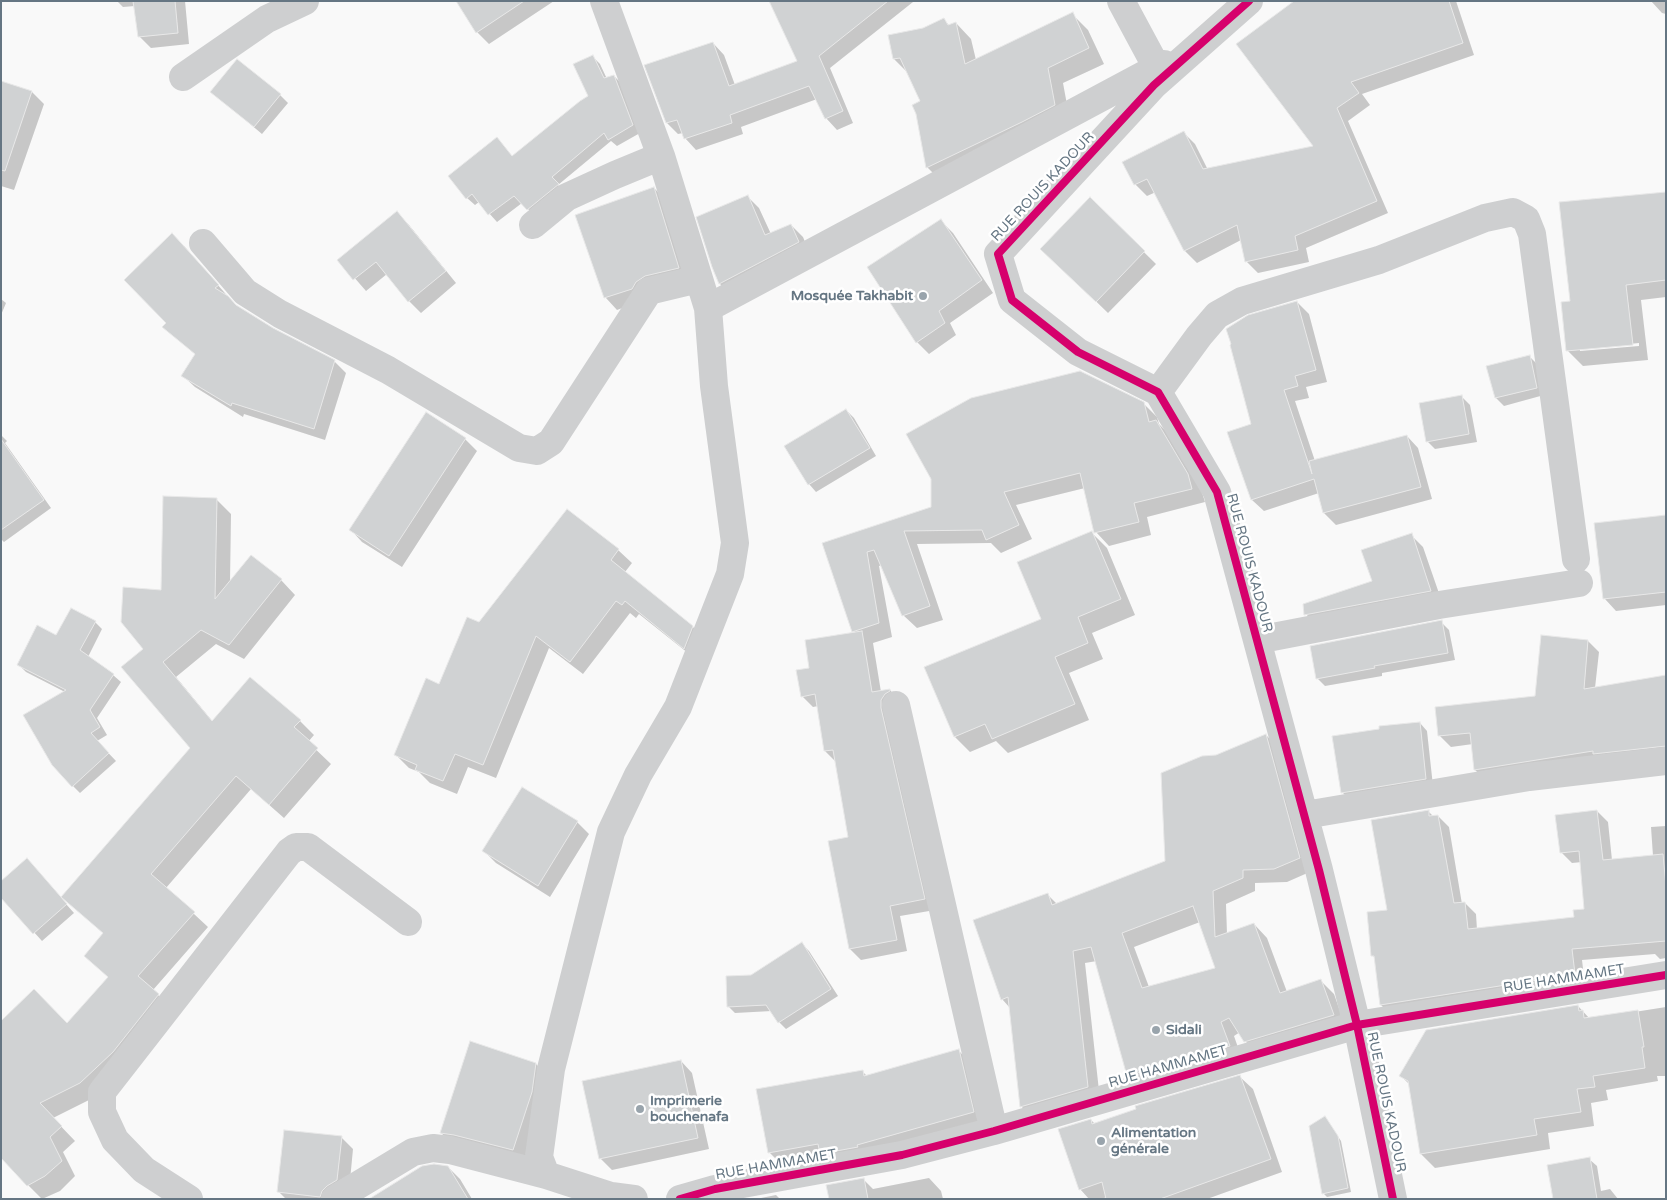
<!DOCTYPE html>
<meta charset="utf-8">
<style>
body{margin:0}
#map{position:relative;width:1667px;height:1200px;overflow:hidden;background:#f9f9f9;font-family:"Varela Round",sans-serif}
canvas{display:block}
.frame{position:absolute;inset:0;border:2px solid #657683;pointer-events:none}
</style>
<div id="map">
<canvas width="1667" height="1200"></canvas>
<div class="frame"></div>
</div>
<script>
const ctx = document.querySelector('canvas').getContext('2d');
ctx.lineJoin = 'round';
function paint(path, color) { ctx.fillStyle = color; ctx.fill(path, 'evenodd'); }
const shape = rows => new Path2D(rows.map(r => 'M' + r).join(''));
function strokePath(path, color, width, dash) { ctx.strokeStyle = color; ctx.lineWidth = width; ctx.lineCap = dash ? 'butt' : 'round'; ctx.setLineDash(dash || []); ctx.stroke(path); }
function label(font, color, halo, rows, align = 'center') {
  ctx.font = font + ' "Varela Round",sans-serif'; ctx.lineWidth = 5; ctx.setLineDash([]); ctx.textBaseline = 'middle'; ctx.strokeStyle = halo; ctx.fillStyle = color; for (const [text, x, y, turn = 0] of rows) {
    ctx.save(); ctx.translate(x, y); ctx.rotate((+turn || 0) * Math.PI / 180); ctx.textAlign = isNaN(turn) ? turn : align; if (halo) ctx.strokeText(text, 0, 0); ctx.fillText(text, 0, 0); ctx.restore();
  }
}
paint(shape([
 [117,1,185,1,189,44,151,48,139,36,135,6,123,7],
 [457,1,554,1,489,44,477,32],
 [770,1,913,2,830,68,853,123,837,130,826,118,817,99,741,127,743,134,696,150,685,138,683,133,678,134,667,123,713,43,724,55,735,85,799,62],
 [1297,1,1456,1,1474,55,1362,94,1370,105,1348,121,1388,213,1306,248,1309,262,1258,273,1246,261,1241,240,1197,263,1185,251,1156,192,1147,196,1135,184,1124,162,1183,132,1195,144,1208,170,1315,146],
 [1651,1,1666,1,1666,14,1662,13],
 [1072,14,1088,30,1104,64,1063,83,1070,121,943,183,927,167,922,102,908,73,894,59,923,30,944,20,950,26,956,23,971,39,976,60],
 [592,56,600,64,607,79,614,76,622,84,640,133,617,146,611,141,558,185,565,192,535,216,522,203,497,222,479,202,475,205,467,198,497,139,513,157,590,97],
 [1,82,32,92,44,104,14,190,1,186],
 [212,92,280,95,288,103,262,134],
 [654,188,666,200,690,279,644,300,617,310,606,298,576,216],
 [1666,193,1666,297,1641,300,1648,360,1583,366,1568,351,1571,302],
 [1639,343,1639,346,1580,351,1580,349],
 [747,196,759,208,771,234,791,225,803,237,810,254,732,295,720,284,713,267],
 [1090,199,1156,264,1108,313,1042,249],
 [397,213,409,225,456,283,421,313,409,301,387,274,366,291,339,260],
 [941,221,953,233,993,293,950,323,956,335,929,354,917,342],
 [184,246,237,307,271,328,334,361,346,373,325,440,244,414,243,417,195,387,183,376,196,355,164,327,167,322],
 [1,299,6,303,1,315],
 [1297,302,1309,314,1327,382,1306,387,1309,398,1295,401,1315,461,1407,436,1418,448,1432,499,1336,525,1324,513,1319,493,1264,511,1252,500,1253,424],
 [1529,356,1537,364,1544,395,1504,406,1496,398],
 [1462,397,1470,405,1477,442,1435,449,1427,441],
 [1143,403,1157,417,1159,424,1170,435,1201,489,1205,502,1147,517,1151,535,1109,546,1096,532,1085,488,1016,505,1032,539,1001,553,991,543,917,544,943,620,917,628,903,615,882,565,879,566,892,637,873,643,881,692,890,690,901,702,935,910,900,916,907,951,861,960,850,949,849,838,836,762,825,751,818,706,813,707,802,696,811,669,855,633,824,544,933,508],
 [846,410,854,418,876,456,816,492,809,484],
 [426,414,465,439,477,451,402,567,362,542,351,530],
 [1,435,7,441,5,443,51,508,4,542,1,539],
 [216,499,231,514,230,583,251,556,281,580,295,595,244,659,216,644,176,677,213,722,300,721,314,735,308,742,331,764,284,818,251,789,166,888,208,927,153,990,172,1009,95,1097,53,1118,75,1141,63,1152,75,1176,60,1191,42,1199,28,1185,8,1145,68,1025,109,978,86,956,104,934,63,897,191,748,145,649,162,591],
 [1666,516,1666,605,1616,611,1605,599],
 [1091,532,1107,548,1135,615,1092,633,1103,659,1069,673,1089,720,1008,753,996,741,970,752,955,737,1042,619],
 [1411,535,1423,547,1442,602,1317,626,1306,614,1373,581],
 [618,550,632,563,625,572,692,626,706,640,698,661,639,614,636,618,630,613,583,674,549,648,496,778,468,767,457,794,430,783,419,772,409,768,396,755,480,624],
 [95,622,102,629,88,657,113,675,121,682,97,718,107,735,97,741,116,761,80,793,73,786,65,692,26,672,18,664,57,637],
 [1441,622,1449,630,1455,660,1382,673,1382,676,1325,686,1317,678],
 [1588,641,1599,652,1595,688,1666,677,1666,757,1487,781,1475,770,1473,744,1451,747,1440,736,1536,697],
 [1420,723,1427,731,1433,786,1350,800,1342,792],
 [1266,735,1279,748,1312,871,1287,882,1255,883,1255,891,1226,904,1227,934,1254,924,1267,938,1287,992,1321,981,1334,994,1346,1028,1259,1054,1245,1041,1240,1032,1234,1036,1242,1059,1141,1088,1128,1075,1097,961,1085,963,1100,1100,1034,1120,1021,1106,1010,1008,1002,999,1048,895,1057,904,1166,862,1217,757],
 [1200,922,1216,969,1149,987,1134,947],
 [1428,811,1434,817,1438,816,1449,827,1462,904,1465,903,1476,914,1477,930,1575,918,1586,910,1582,862,1572,863,1561,852,1597,811,1608,822,1612,860,1653,856,1651,827,1666,826,1666,958,1660,959,1655,954,1582,960,1585,985,1392,1016,1381,1005,1376,959,1373,956,1388,911],
 [577,822,589,834,550,897,496,863,484,851],
 [34,868,74,913,42,941,1,896],
 [802,944,809,951,838,996,786,1029,779,1022,772,1011,735,1013,728,1006,751,976],
 [1578,1006,1590,1019,1666,1007,1666,1076,1657,1076,1658,1081,1606,1090,1608,1100,1591,1103,1594,1126,1548,1133,1550,1149,1435,1168,1421,1154,1409,1084,1401,1076],
 [959,1051,971,1063,985,1124,868,1157,781,1164,769,1152,863,1072,868,1077],
 [681,1061,692,1073,709,1149,612,1170,600,1158],
 [536,1064,548,1076,525,1161,453,1144,441,1133],
 [1240,1077,1253,1089,1282,1172,1207,1199,1107,1199,1107,1197,1101,1199,1089,1199,1080,1189,1091,1120,1095,1124],
 [1325,1117,1341,1141,1351,1192,1327,1197,1323,1193],
 [341,1137,353,1149,349,1191,337,1199,286,1199,279,1192],
 [1589,1159,1597,1166,1601,1191,1610,1189,1618,1199,1554,1199],
 [448,1167,460,1179,472,1199,371,1199],
 [929,1178,941,1191,943,1199,830,1199,863,1179,873,1189],
 [776,1195,780,1199,756,1199]
]), '#0003');
const building = shape([
 [133,1,175,1,178,33,138,37,133,1],
 [456,1,524,1,476,33,456,1],
 [769,1,888,1,819,56,843,111,825,119,809,86,730,115,732,123,684,139,677,120,666,123,644,65,713,42,729,86,797,61,769,1],
 [1294,1,1449,1,1463,43,1351,82,1359,93,1337,108,1377,201,1295,236,1298,250,1245,262,1237,225,1184,251,1147,179,1134,185,1122,162,1184,131,1203,169,1313,146,1236,44,1294,1],
 [1073,12,1089,48,1048,68,1055,105,1022,122,926,168,916,114,912,105,920,101,900,58,893,59,888,35,923,28,944,18,948,25,956,22,965,64,1073,12],
 [593,55,604,78,614,75,633,125,608,140,604,133,552,177,559,184,527,210,514,196,488,215,472,194,466,199,448,176,497,137,512,156,580,101,588,96,573,64,593,55],
 [237,59,281,94,254,127,210,92,237,59],
 [1,81,32,91,5,171,1,170,1,81],
 [654,187,679,268,645,276,636,282,632,289,604,298,575,215,654,187],
 [1666,192,1666,280,1626,285,1633,345,1566,351,1561,302,1570,301,1559,202,1666,192],
 [748,195,765,235,791,224,799,242,719,284,712,267,696,217,748,195],
 [1090,197,1145,251,1096,302,1040,249,1090,197],
 [397,211,446,271,408,302,376,262,353,280,337,260,397,211],
 [941,219,982,280,939,311,945,323,916,343,867,267,941,219],
 [172,233,219,285,215,288,228,296,236,305,273,328,335,360,314,429,232,403,231,406,181,376,195,354,162,327,166,323,124,280,172,233],
 [1297,301,1316,370,1295,376,1298,386,1284,390,1312,474,1309,461,1407,435,1421,487,1323,513,1314,479,1251,500,1227,432,1251,424,1230,345,1231,344,1226,329,1248,315,1297,301],
 [1530,355,1537,388,1495,398,1486,366,1530,355],
 [1080,371,1144,402,1149,422,1156,420,1188,474,1192,489,1134,503,1139,522,1094,533,1080,473,1004,492,1019,525,986,540,982,530,904,531,930,606,902,616,874,550,867,552,879,623,852,632,822,543,931,507,931,479,906,434,971,398,1080,371],
 [1462,395,1469,434,1426,442,1419,403,1462,395],
 [846,409,870,448,808,485,784,446,846,409],
 [426,412,466,438,389,556,349,530,426,412],
 [1,439,44,500,1,530,1,439],
 [163,496,217,498,215,599,251,555,282,579,229,645,201,630,163,662,212,721,250,677,301,720,294,727,318,748,269,805,236,776,151,874,195,912,138,976,159,994,113,1052,80,1083,40,1103,62,1126,50,1137,62,1161,45,1176,27,1186,1,1158,1,1021,34,989,67,1023,108,977,84,956,103,933,61,897,190,748,121,667,143,649,121,622,123,587,161,590,163,496],
 [567,509,619,549,611,560,693,626,684,649,625,601,622,605,616,601,570,662,536,636,483,765,455,754,443,781,415,770,417,765,394,755,426,678,439,684,467,617,479,622,567,509],
 [1666,515,1666,592,1603,599,1594,523,1666,515],
 [1092,531,1121,599,1078,617,1088,643,1055,657,1075,704,992,739,985,724,954,737,924,667,1041,619,1017,562,1092,531],
 [1412,533,1431,591,1304,615,1303,604,1372,581,1361,550,1412,533],
 [71,608,96,621,80,650,114,674,90,710,100,727,91,733,109,753,72,787,52,765,23,715,66,690,17,665,37,625,56,635,71,608],
 [1442,620,1448,653,1374,666,1375,668,1316,679,1310,646,1442,620],
 [862,631,872,692,890,689,890,691,885,694,881,700,881,708,925,899,890,906,897,940,849,949,828,841,848,837,833,750,824,751,815,694,801,697,796,670,809,668,805,640,862,631],
 [1541,635,1588,640,1584,689,1666,675,1666,746,1593,754,1593,751,1474,770,1470,733,1438,736,1435,707,1535,696,1541,635],
 [1420,722,1426,779,1341,793,1332,736,1379,729,1379,726,1420,722],
 [1266,734,1300,858,1274,869,1243,870,1243,878,1213,891,1215,937,1254,923,1280,993,1321,979,1334,1015,1244,1042,1229,1018,1221,1022,1230,1046,1127,1076,1091,947,1073,951,1088,1087,1020,1107,1008,997,1001,1000,973,920,1048,893,1052,905,1165,861,1161,773,1202,756,1216,755,1266,734],
 [1193,906,1215,968,1142,988,1122,933,1193,906],
 [522,787,578,821,538,886,482,851,522,787],
 [1429,810,1429,816,1438,815,1454,903,1465,902,1468,929,1574,917,1573,910,1584,909,1579,851,1560,853,1555,815,1597,810,1603,860,1663,854,1666,887,1666,941,1572,949,1575,974,1380,1005,1374,956,1371,956,1367,912,1387,910,1371,820,1429,810],
 [27,858,67,904,33,934,1,898,1,881,27,858],
 [802,942,831,989,778,1023,766,1005,727,1007,726,976,751,975,802,942],
 [1578,1005,1579,1011,1583,1010,1584,1018,1638,1010,1644,1047,1642,1047,1645,1068,1593,1076,1595,1087,1577,1089,1581,1112,1534,1119,1537,1135,1420,1154,1408,1081,1399,1076,1426,1030,1578,1005],
 [470,1041,536,1063,532,1092,513,1150,454,1135,440,1133,470,1041],
 [959,1049,974,1112,857,1145,858,1147,820,1154,818,1144,768,1153,756,1089,863,1070,864,1076,959,1049],
 [681,1060,698,1138,599,1159,582,1081,681,1060],
 [1240,1075,1271,1159,1160,1199,1106,1199,1102,1182,1079,1190,1058,1129,1091,1119,1092,1124,1136,1109,1135,1106,1240,1075],
 [1325,1116,1338,1136,1348,1188,1322,1194,1309,1126,1325,1116],
 [284,1130,342,1136,337,1180,327,1186,322,1191,320,1197,277,1192,284,1130],
 [1590,1157,1597,1199,1553,1199,1547,1165,1590,1157],
 [434,1164,448,1166,468,1199,369,1199,422,1166,434,1164],
 [864,1178,868,1199,829,1199,826,1185,864,1178]
]);
paint(building, '#d0d2d3');
strokePath(building, '#e8e8e8', 1);
strokePath(shape([
 [604,1,661,156,708,308,1164,64],
 [1121,1,1157,68],
 [1249,1,1154,85,998,254,1012,300,1078,352,1158,392,1217,492,1319,870,1357,1025,1393,1199],
 [183,77,267,19,305,1],
 [533,225,567,197,615,175,661,156],
 [203,243,245,292,280,314,388,370,519,448,537,451,551,442,649,291,699,279],
 [1158,392,1199,336,1217,315,1242,301,1379,260,1485,218,1513,212,1526,219,1532,234,1576,559],
 [1257,640,1439,605,1579,583],
 [896,705,994,1131],
 [1305,815,1529,777,1666,761],
 [189,1199,144,1170,115,1140,102,1112,102,1092,289,852,296,847,308,847,408,922],
 [335,1199,413,1152,433,1148,450,1150,546,1175],
 [634,1199,611,1196,546,1175,539,1157,551,1069,611,832,638,775,678,707,730,574,735,543,714,386,708,308],
 [680,1199,715,1189,902,1155,994,1131,1357,1025,1666,975]
]), '#cecfd0', 28);
strokePath(shape([
 [1249,1,1154,85,998,254,1012,300,1078,352,1158,392,1217,492,1319,870,1357,1025,1393,1199],
 [680,1199,715,1189,902,1155,994,1131,1357,1025,1666,975]
]), '#d6006c', 8);
for (const [x, y, r, color] of [
 [923,296,5,"#99a4ac"],
 [1156,1030,5,"#99a4ac"],
 [640,1109,5,"#99a4ac"],
 [1101,1141,5,"#99a4ac"]
]) { const dot = new Path2D(); dot.arc(x, y, r, 0, 2 * Math.PI); ctx.fillStyle = color; ctx.fill(dot); strokePath(dot, '#fff', 2); }
label('14px', '#657683', '#fff', [
 ["RUE ROUIS KADOUR",1043,187,-47],
 ["RUE ROUIS KADOUR",1249,563,75],
 ["RUE HAMMAMET",1564,979,-9],
 ["RUE HAMMAMET",1168,1067,-16],
 ["RUE ROUIS KADOUR",1386,1102,78],
 ["RUE HAMMAMET",776,1165,-10]
]);
label('bold 14px', '#657683', '#fff', [
 ["Mosquée Takhabit",913,296,"right"],
 ["Sidali",1166,1030],
 ["Imprimerie",650,1101],
 ["bouchenafa",650,1117],
 ["Alimentation",1111,1133],
 ["générale",1111,1149]
], 'left');
</script>
